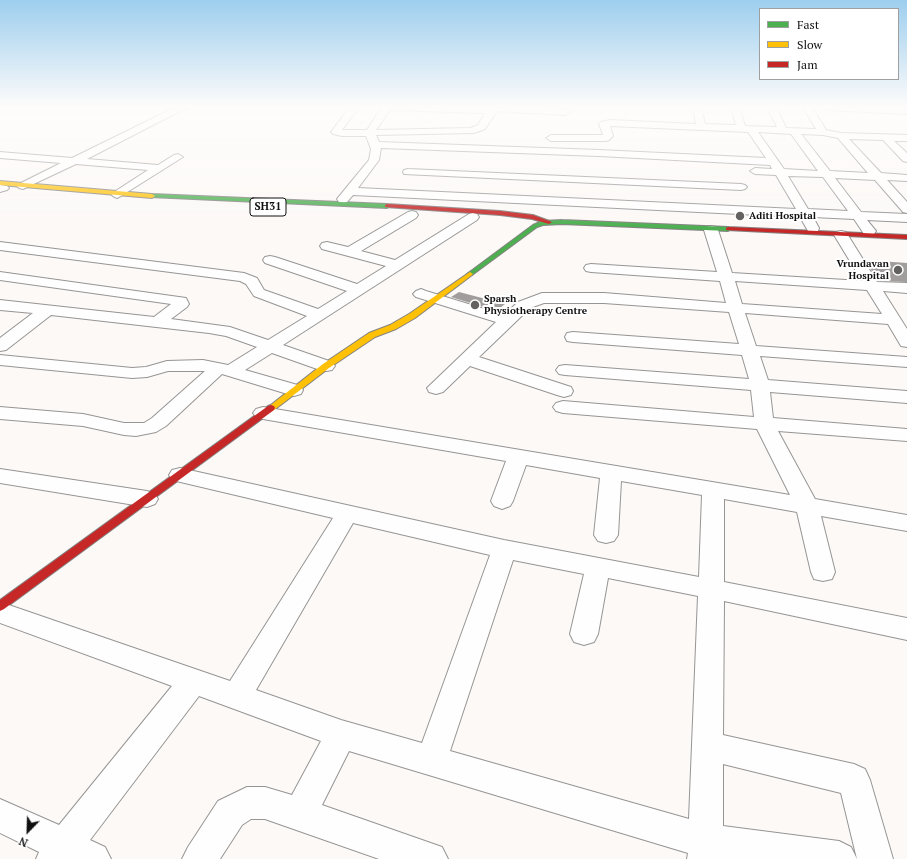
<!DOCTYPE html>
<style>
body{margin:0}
#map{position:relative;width:907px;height:859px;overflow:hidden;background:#fcf9f7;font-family:"PT Serif",serif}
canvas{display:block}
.legend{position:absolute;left:759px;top:8px;width:140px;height:72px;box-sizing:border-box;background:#fff;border:1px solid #9f9f9f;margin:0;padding:5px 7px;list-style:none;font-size:12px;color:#101010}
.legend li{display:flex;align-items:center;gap:8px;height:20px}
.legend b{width:20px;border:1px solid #9f9f9f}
.north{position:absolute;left:8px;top:811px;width:40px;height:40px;-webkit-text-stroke:3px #fff;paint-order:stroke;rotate:203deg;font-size:11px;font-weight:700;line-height:16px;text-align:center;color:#101010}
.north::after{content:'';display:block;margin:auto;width:14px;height:18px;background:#101010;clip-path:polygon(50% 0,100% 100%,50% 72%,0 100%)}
</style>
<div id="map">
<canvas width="907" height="859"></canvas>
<ul class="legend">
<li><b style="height:5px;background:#4caf50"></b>Fast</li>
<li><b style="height:5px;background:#ffc107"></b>Slow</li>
<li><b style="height:5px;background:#c62828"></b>Jam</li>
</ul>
<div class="north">N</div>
</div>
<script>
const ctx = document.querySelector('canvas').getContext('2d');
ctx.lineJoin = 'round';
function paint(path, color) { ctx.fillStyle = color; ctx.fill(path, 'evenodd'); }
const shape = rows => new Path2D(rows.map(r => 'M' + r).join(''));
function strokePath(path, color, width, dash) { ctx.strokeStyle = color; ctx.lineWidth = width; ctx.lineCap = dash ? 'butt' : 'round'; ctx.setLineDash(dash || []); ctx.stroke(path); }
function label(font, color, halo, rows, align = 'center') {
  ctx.font = font + ' "PT Serif",serif'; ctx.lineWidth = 4; ctx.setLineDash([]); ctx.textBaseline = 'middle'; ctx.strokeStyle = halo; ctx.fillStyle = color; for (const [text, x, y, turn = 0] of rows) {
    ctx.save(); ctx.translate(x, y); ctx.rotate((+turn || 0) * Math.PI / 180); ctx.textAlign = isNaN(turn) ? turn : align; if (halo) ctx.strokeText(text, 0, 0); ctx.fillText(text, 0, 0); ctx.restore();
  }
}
paint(shape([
 [865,260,907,263,907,282,878,281],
 [459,292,505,304,496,311,451,297]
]), '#a09d9c');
const street = shape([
 [176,107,188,107,87,159,158,165,174,155,178,154,183,157,121,196,117,198,113,196,111,194,148,170,76,164,23,189,19,188,17,186,19,184,61,163,0,158,0,152,72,158,176,107],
 [350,107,359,107,342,130,367,130,382,107,531,107,565,109,569,112,565,115,497,111,485,129,474,133,376,135,379,142,599,150,766,158,748,132,610,126,613,136,609,140,606,141,551,141,546,138,551,135,603,135,599,124,601,122,610,120,696,124,693,107,701,107,705,124,736,125,731,107,739,107,745,126,777,127,767,107,776,107,786,128,816,129,803,107,812,107,826,130,841,133,907,135,907,141,894,141,907,153,907,162,903,161,883,140,849,139,881,173,907,175,907,181,887,180,907,202,907,213,903,212,875,180,835,178,861,212,907,214,907,222,867,220,876,231,874,234,869,235,864,234,854,219,813,217,819,228,818,231,813,232,808,231,800,217,353,195,347,202,343,203,339,202,337,199,369,160,371,149,366,136,342,136,333,134,331,132,350,107],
 [390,110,485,113,478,125,470,128,376,130,390,110],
 [758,132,791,134,818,171,784,169,758,132],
 [801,134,823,135,838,138,868,173,830,171,801,134],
 [381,148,599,156,770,165,772,169,755,168,750,171,755,174,776,175,796,209,358,188,379,160,381,148],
 [788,176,823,177,848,211,808,209,788,176],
 [823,107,907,108,907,114,827,110,823,107],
 [408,169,741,184,745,185,747,187,745,189,741,190,404,174,403,172,404,170,408,169],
 [0,185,7,186,9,188,7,190,0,192,0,185],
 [412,211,416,212,418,215,416,218,361,251,395,260,469,214,473,213,477,214,479,217,477,220,283,345,332,362,335,366,332,370,326,371,320,370,272,353,245,370,301,386,303,390,301,394,294,396,222,374,166,426,156,432,136,436,124,435,83,426,0,419,0,407,83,414,124,423,144,423,152,418,205,371,168,371,147,377,132,378,0,365,0,355,132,368,146,367,167,361,203,360,228,365,257,347,226,336,209,333,51,315,6,350,0,351,0,338,33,313,0,310,0,300,154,317,171,304,0,280,0,272,186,298,189,304,187,307,171,319,230,327,268,340,307,316,254,296,246,284,240,281,0,250,0,242,244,273,257,278,264,290,318,309,347,291,265,263,263,260,265,257,270,256,275,257,357,284,386,266,322,249,320,246,322,243,327,242,348,247,408,212,412,211],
 [711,226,716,227,718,230,732,273,862,281,834,235,836,232,841,231,846,232,877,282,907,283,907,293,883,291,907,329,907,347,901,346,888,324,745,313,756,346,907,357,907,367,760,356,768,380,907,391,907,403,770,392,773,418,907,429,907,441,778,431,815,499,907,515,907,531,821,516,835,572,832,579,823,581,814,579,811,572,797,512,724,499,724,582,907,618,907,640,724,601,723,735,854,764,865,769,870,780,893,859,857,859,841,793,723,764,723,826,839,841,851,847,857,859,687,859,688,853,349,751,322,805,442,847,448,859,379,859,265,819,251,819,242,825,220,859,182,859,188,847,218,801,247,787,265,787,292,795,321,741,199,696,90,840,105,847,111,859,36,859,39,852,0,833,0,799,59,825,172,686,0,623,0,602,230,681,333,518,172,480,169,475,172,470,180,468,504,540,699,577,702,495,621,481,618,535,614,541,606,543,598,541,594,535,600,478,526,465,513,501,510,506,502,509,494,506,491,501,506,461,263,419,256,417,253,413,256,409,263,407,790,495,757,429,563,413,556,411,553,407,556,403,563,401,754,417,751,390,565,375,559,374,556,370,559,366,565,365,749,379,742,355,573,342,567,341,565,337,567,333,573,332,739,344,729,312,604,303,544,303,530,308,479,357,571,387,573,391,571,395,564,397,557,395,470,366,443,392,436,394,429,392,427,388,496,322,416,297,413,294,416,291,421,289,426,291,504,315,518,302,542,293,604,293,726,303,720,281,591,272,586,271,584,268,586,265,591,264,717,272,704,230,706,227,711,226],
 [735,281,867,290,882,314,742,304,735,281],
 [353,523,490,555,422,743,341,720,256,690,353,523],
 [513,560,584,574,570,634,574,642,584,645,594,642,598,634,608,578,698,596,689,819,450,751,513,560],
 [0,469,147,491,155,494,158,499,155,504,147,507,0,483,0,469]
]);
const fast = shape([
 [152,194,387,204,390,206,387,208,150,197,150,195,152,194],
 [562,220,728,227,731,229,728,231,562,224,543,225,537,227,472,275,467,274,533,225,542,221,562,220]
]);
const slow = shape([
 [0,181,152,194,155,196,152,198,0,185,0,181],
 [470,272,473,274,472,275,415,318,396,329,375,337,329,368,274,410,271,411,267,408,323,364,369,333,390,325,409,314,470,272]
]);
const jam = shape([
 [387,204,500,211,533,215,552,222,549,224,532,219,500,215,385,207,385,205,387,204],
 [728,227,907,235,907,239,726,230,726,228,728,227],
 [271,405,274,406,275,408,274,410,4,609,0,611,0,600,268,406,271,405]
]);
strokePath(street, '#969594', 2);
strokePath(fast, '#848281', 2);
strokePath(slow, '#848281', 2);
strokePath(jam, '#848281', 2);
paint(street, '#fffefe');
paint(fast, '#4caf50');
paint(slow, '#ffc107');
paint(jam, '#c62828');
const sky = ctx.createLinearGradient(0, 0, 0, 228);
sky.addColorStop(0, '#9dceee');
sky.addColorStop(0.47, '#fefcfb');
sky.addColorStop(1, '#fefcfb00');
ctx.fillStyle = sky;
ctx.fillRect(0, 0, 907, 228);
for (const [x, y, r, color] of [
 [740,216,5,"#636261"],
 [898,270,5,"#636261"],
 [475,305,5,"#636261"]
]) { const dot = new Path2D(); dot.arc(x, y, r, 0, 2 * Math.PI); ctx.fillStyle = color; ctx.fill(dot); strokePath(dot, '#fff', 1.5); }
label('bold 10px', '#101010', '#fff', [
 ["Aditi Hospital",749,216],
 ["Vrundavan",889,264,"right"],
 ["Hospital",889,276,"right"],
 ["Sparsh",484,299],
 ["Physiotherapy Centre",484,311]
], 'left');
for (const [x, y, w] of [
 [268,207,36]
]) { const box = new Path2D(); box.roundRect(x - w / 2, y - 9, w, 18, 3); ctx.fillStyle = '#fff'; ctx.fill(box); strokePath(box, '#101010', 1); }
label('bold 11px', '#101010', null, [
 ["SH31",268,207]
]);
</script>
